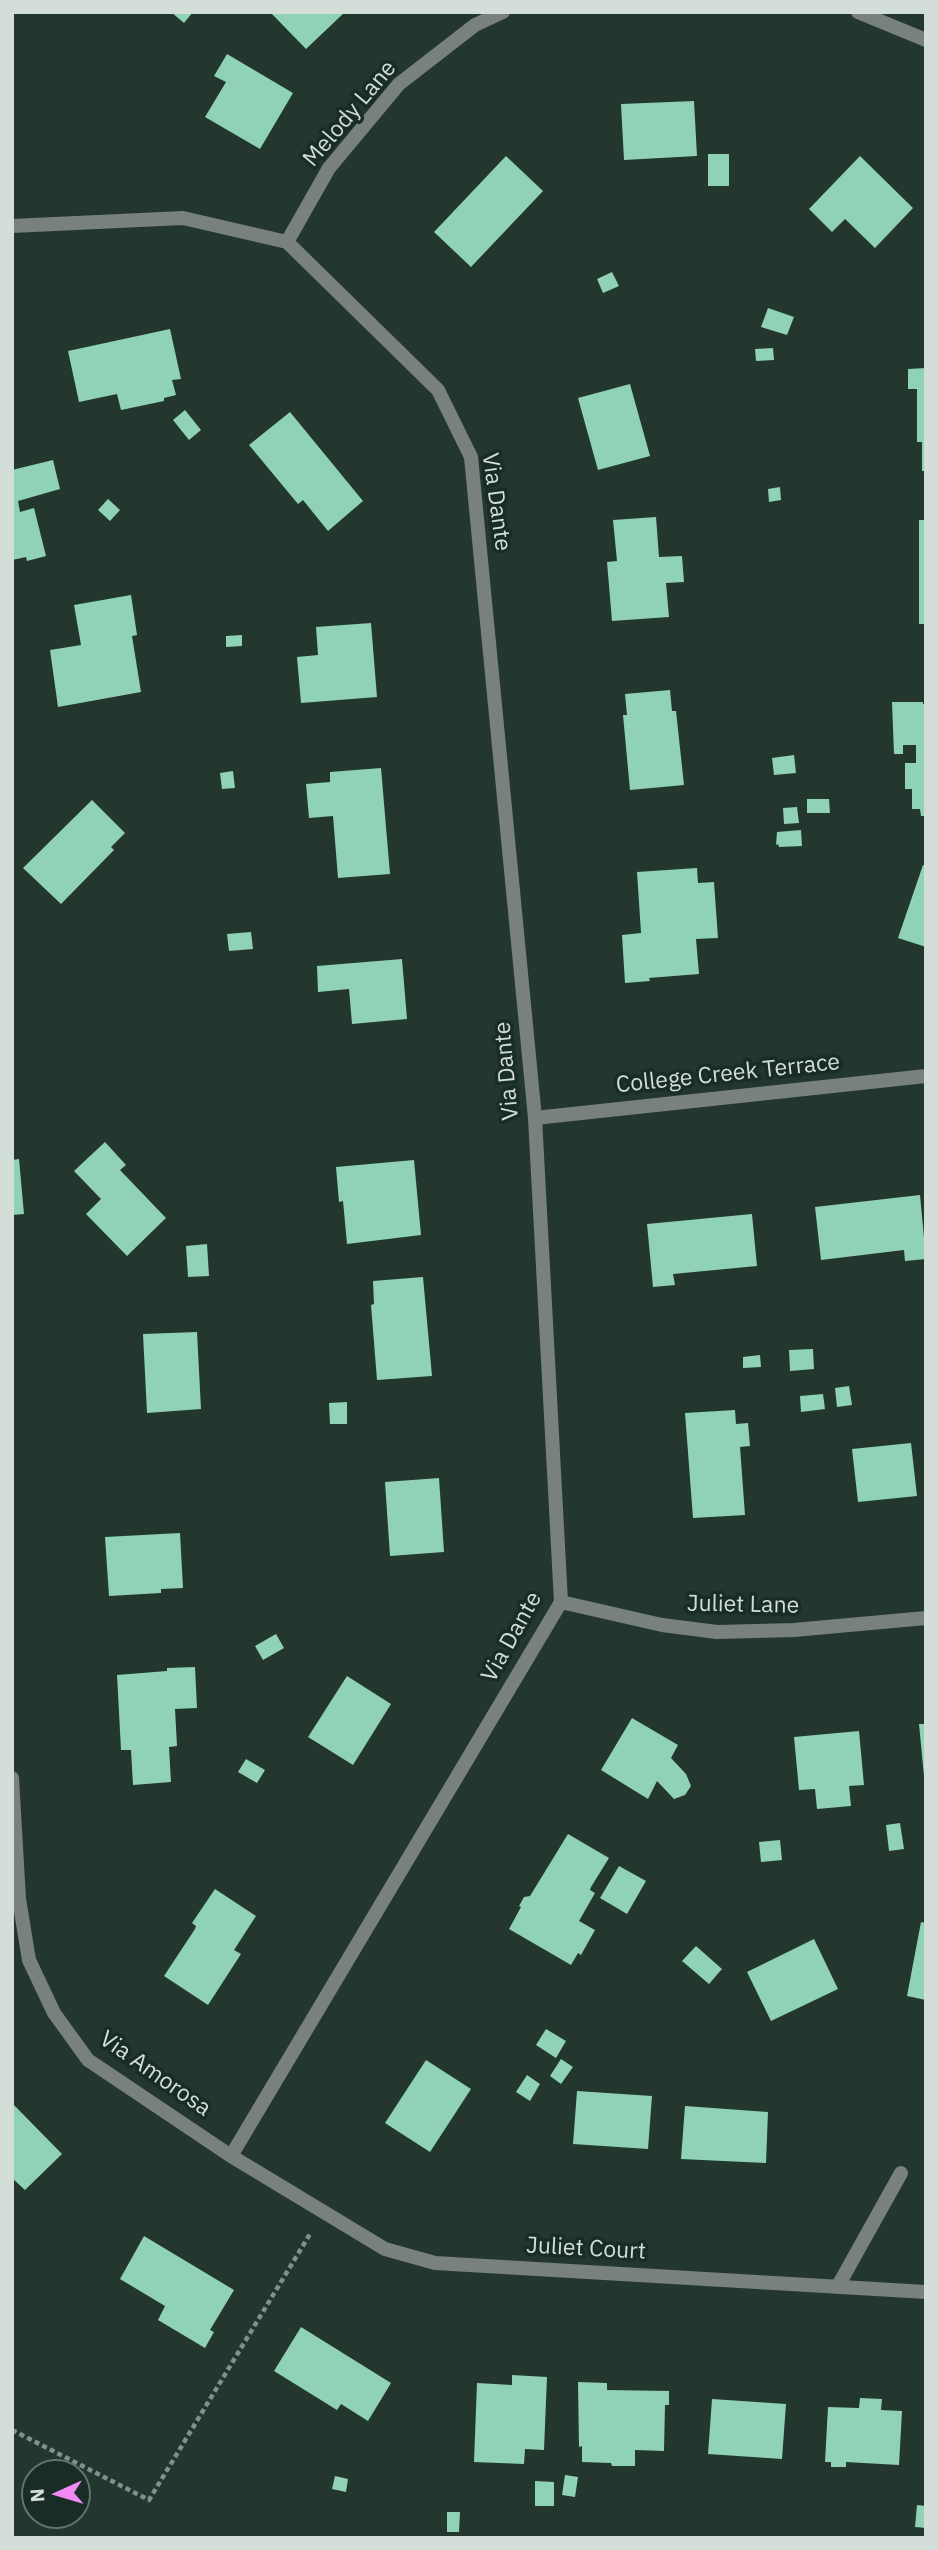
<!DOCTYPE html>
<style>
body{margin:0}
#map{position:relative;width:938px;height:2550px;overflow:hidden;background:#23372e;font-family:"IBM Plex Sans",sans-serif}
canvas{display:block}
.frame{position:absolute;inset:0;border:14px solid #d3ded9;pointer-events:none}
.north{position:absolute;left:21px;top:2459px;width:70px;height:70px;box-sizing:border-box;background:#192c25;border:2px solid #63736d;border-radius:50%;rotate:266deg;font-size:19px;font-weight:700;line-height:28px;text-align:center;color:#d3ded9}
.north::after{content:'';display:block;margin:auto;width:24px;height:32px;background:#f38af2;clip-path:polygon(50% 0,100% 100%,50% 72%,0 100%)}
</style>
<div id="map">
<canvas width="938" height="2550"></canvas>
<div class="frame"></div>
<div class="north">N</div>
</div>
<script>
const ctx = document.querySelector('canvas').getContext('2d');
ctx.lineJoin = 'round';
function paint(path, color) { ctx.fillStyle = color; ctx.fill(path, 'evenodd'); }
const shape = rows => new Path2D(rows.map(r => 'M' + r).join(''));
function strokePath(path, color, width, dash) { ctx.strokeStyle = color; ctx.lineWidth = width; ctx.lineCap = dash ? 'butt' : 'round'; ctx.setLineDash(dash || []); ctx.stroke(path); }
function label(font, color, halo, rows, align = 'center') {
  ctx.font = font + ' "IBM Plex Sans",sans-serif'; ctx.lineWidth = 7; ctx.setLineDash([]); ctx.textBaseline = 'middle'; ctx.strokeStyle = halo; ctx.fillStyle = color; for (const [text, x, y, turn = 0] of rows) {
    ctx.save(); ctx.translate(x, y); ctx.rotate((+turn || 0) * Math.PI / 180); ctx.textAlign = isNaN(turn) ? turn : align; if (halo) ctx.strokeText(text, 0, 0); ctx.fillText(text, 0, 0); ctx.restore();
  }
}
paint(shape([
 [171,12,193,12,184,23],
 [270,12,345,12,306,49],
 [227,54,293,93,260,149,205,117,226,82,214,76],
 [694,101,697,156,624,160,621,104],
 [708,154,729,154,729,186,708,186],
 [506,156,543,191,471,267,434,232],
 [860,156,913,208,875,248,845,219,832,232,809,209],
 [612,272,619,286,603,293,597,279],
 [768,308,794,317,787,335,761,327],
 [170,329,181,379,172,380,176,395,164,398,164,401,121,410,117,394,79,402,68,351],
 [773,348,774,360,756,361,755,349],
 [926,368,926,471,922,471,922,442,917,442,917,389,908,389,908,369],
 [630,384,650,456,598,470,578,398],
 [185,410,201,430,189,440,173,420],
 [290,412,363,501,328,531,303,500,298,504,249,445],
 [53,460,60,489,18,501,20,512,34,508,46,556,27,561,26,557,12,560,12,470],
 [780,487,781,500,769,502,768,489],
 [108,499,120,510,110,521,98,510],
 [656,517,659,557,682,556,684,582,666,583,669,617,612,621,607,562,617,561,613,520],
 [919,520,926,520,926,624,919,624],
 [131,595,137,635,132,636,141,692,58,707,50,650,81,645,74,605],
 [371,623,377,697,301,703,297,657,318,655,316,627],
 [242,635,242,646,226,647,226,636],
 [670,690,672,711,676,711,684,785,630,790,623,715,627,715,625,694],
 [892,702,923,702,923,704,926,704,926,816,921,816,920,809,912,809,912,789,905,789,905,763,916,763,916,745,903,745,903,754,894,754],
 [794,755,796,773,774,775,772,758],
 [381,768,390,874,338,878,333,816,309,818,306,784,330,782,330,772],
 [233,771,235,788,222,789,220,773],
 [807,799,829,799,830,813,807,813],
 [92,800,125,833,111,847,114,850,61,904,23,868],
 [797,807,799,823,784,824,783,808],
 [801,830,802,846,779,847,778,844,776,845,777,832],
 [923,865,926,866,926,947,898,938],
 [697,868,698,883,714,882,718,938,696,939,699,974,649,978,650,981,625,983,622,935,641,933,637,872],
 [251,932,253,949,229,951,227,934],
 [402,959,407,1019,352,1024,349,989,318,992,317,966],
 [105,1142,126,1165,120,1170,166,1218,127,1256,86,1214,101,1199,74,1171],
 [19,1159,24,1214,12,1215,12,1160],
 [414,1160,421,1235,347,1244,343,1201,339,1202,336,1167],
 [920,1195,926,1259,905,1261,904,1250,821,1260,815,1207],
 [752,1214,757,1266,673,1274,675,1285,653,1287,647,1224],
 [207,1244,209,1276,188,1277,186,1246],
 [423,1277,432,1376,377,1380,371,1305,374,1304,373,1281],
 [197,1332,201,1409,147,1413,143,1334],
 [813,1349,814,1369,790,1371,789,1350],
 [760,1355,761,1367,743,1368,743,1357],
 [849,1386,852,1405,837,1407,835,1388],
 [823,1394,825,1409,801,1412,800,1396],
 [347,1402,347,1424,330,1424,329,1403],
 [735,1410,736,1424,748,1423,750,1446,740,1447,745,1515,693,1518,685,1413],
 [911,1443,917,1496,858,1502,852,1449],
 [439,1478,444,1552,390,1556,385,1482],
 [180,1533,183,1588,161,1589,161,1593,109,1596,105,1537],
 [276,1634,284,1648,263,1660,255,1646],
 [195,1667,197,1708,175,1709,177,1746,169,1747,171,1782,133,1785,131,1750,121,1750,117,1675,167,1671,167,1668],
 [347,1676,391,1704,353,1765,308,1737],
 [632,1718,678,1745,671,1758,686,1774,691,1786,685,1795,674,1799,657,1781,648,1799,601,1770],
 [919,1724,926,1724,926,1776,924,1776],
 [859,1731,864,1785,849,1786,851,1806,817,1809,815,1789,799,1790,794,1737],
 [246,1759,265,1770,257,1783,238,1772],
 [900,1823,904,1849,889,1851,886,1825],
 [568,1834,609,1858,591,1887,590,1890,595,1893,579,1921,595,1930,581,1955,578,1953,571,1965,509,1929,521,1907,519,1906,524,1897,530,1896],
 [780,1840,782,1860,761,1862,759,1842],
 [619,1866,646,1881,627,1914,600,1898],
 [215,1889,256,1916,234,1950,241,1954,208,2005,164,1976,195,1929,196,1926,192,1923],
 [921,1922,926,1923,926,2000,907,1996],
 [814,1939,838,1989,771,2021,747,1972],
 [696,1946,722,1969,709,1984,682,1961],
 [546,2029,566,2041,556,2058,536,2045],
 [561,2059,573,2067,561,2084,550,2076],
 [426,2060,471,2089,430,2152,385,2123],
 [527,2075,540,2084,530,2101,516,2092],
 [577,2091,652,2096,648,2149,573,2144],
 [12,2103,62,2154,25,2190,12,2178],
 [685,2106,768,2112,766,2163,681,2159],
 [144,2236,234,2290,210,2330,214,2332,205,2348,158,2320,165,2306,120,2279],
 [301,2327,391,2383,368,2421,341,2404,337,2410,274,2371],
 [512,2375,547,2377,544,2450,525,2449,524,2464,474,2462,477,2383,512,2385],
 [578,2382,607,2383,607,2390,669,2391,669,2405,665,2405,664,2451,635,2450,635,2466,612,2466,611,2463,582,2462,582,2446,579,2447],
 [860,2398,882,2399,881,2410,902,2411,899,2465,846,2462,846,2467,831,2467,831,2462,825,2462,828,2407,859,2408],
 [712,2399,786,2404,782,2459,708,2454],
 [565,2475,578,2477,575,2497,562,2495],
 [335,2476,348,2479,346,2492,332,2489],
 [535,2481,554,2482,554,2506,535,2506],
 [917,2505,926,2506,926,2528,915,2527],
 [447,2512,460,2512,459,2532,447,2532]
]), '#8fd2b6');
strokePath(shape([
 [12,2430,149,2500,310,2234]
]), '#82918a', 4.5, [5, 3.5]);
strokePath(shape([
 [858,12,926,40],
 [12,226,183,218,287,242,438,390,471,457,535,1118,561,1602,231,2156],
 [287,242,329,168,399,84,475,25,503,12],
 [535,1118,926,1076],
 [561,1602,662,1625,717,1632,794,1630,926,1618],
 [12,1778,19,1899,29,1960,54,2013,88,2060,231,2156,385,2249,435,2263,926,2292],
 [838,2286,901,2173]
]), '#78817d', 14);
label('23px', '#d3ded9', '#192c25', [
 ["Melody Lane",350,114,-50],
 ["Via Dante",496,502,82],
 ["Via Dante",507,1071,-95],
 ["College Creek Terrace",728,1074,-6],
 ["Juliet Lane",743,1605,1],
 ["Via Dante",512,1637,-61],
 ["Via Amorosa",155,2074,35],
 ["Juliet Court",586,2249,3]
]);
</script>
